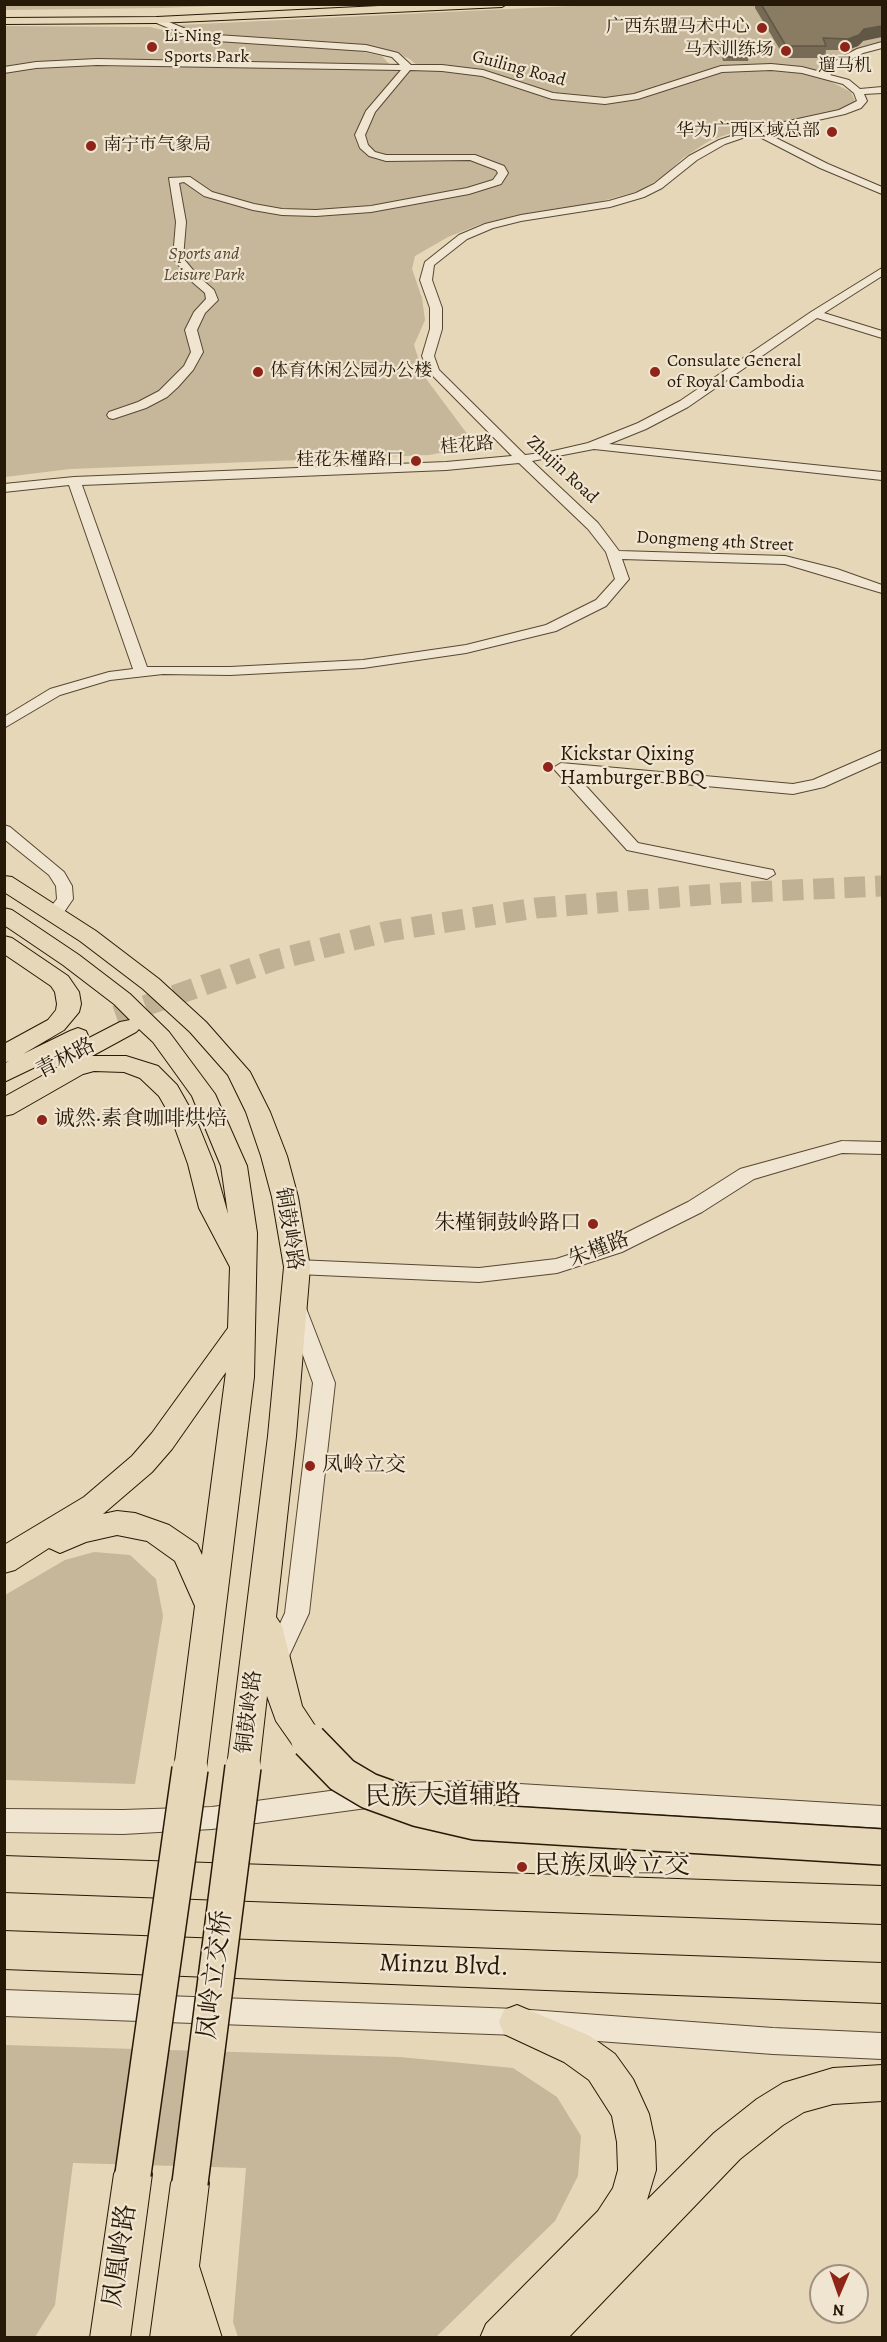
<!DOCTYPE html>
<meta charset="utf-8">
<style>
body{margin:0}
#map{position:relative;width:887px;height:2342px;overflow:hidden;background:#e6d7b8;font-family:Alegreya,serif}
canvas{display:block}
.frame{position:absolute;inset:0;border:6px solid #271907;pointer-events:none}
.north{position:absolute;left:809px;top:2264px;width:60px;height:60px;box-sizing:border-box;background:#efe5d1;border:2px solid #9f9380;border-radius:50%;rotate:182deg;font-size:16px;font-weight:700;line-height:24px;text-align:center;color:#271907}
.north::after{content:'';display:block;margin:auto;width:21px;height:27px;background:#8f2418;clip-path:polygon(50% 0,100% 100%,50% 72%,0 100%)}
</style>
<div id="map">
<canvas width="887" height="2342"></canvas>
<div class="frame"></div>
<div class="north">N</div>
</div>
<script>
const ctx = document.querySelector('canvas').getContext('2d');
ctx.lineJoin = 'round';
function paint(path, color) { ctx.fillStyle = color; ctx.fill(path, 'evenodd'); }
const shape = rows => new Path2D(rows.map(r => 'M' + r).join(''));
function strokePath(path, color, width, dash) { ctx.strokeStyle = color; ctx.lineWidth = width; ctx.lineCap = dash ? 'butt' : 'round'; ctx.setLineDash(dash || []); ctx.stroke(path); }
function label(font, color, halo, rows, align = 'center') {
  ctx.font = font + ' Alegreya,"Noto Serif SC",serif'; ctx.lineWidth = 4.5; ctx.setLineDash([]); ctx.textBaseline = 'middle'; ctx.strokeStyle = halo; ctx.fillStyle = color; for (const [text, x, y, turn = 0] of rows) {
    ctx.save(); ctx.translate(x, y); ctx.rotate((+turn || 0) * Math.PI / 180); ctx.textAlign = isNaN(turn) ? turn : align; if (halo) ctx.strokeText(text, 0, 0); ctx.fillText(text, 0, 0); ctx.restore();
  }
}
paint(shape([
 [4,5,5,4,238,5,161,8,5,10],
 [590,5,882,5,882,43,847,53,814,73,851,92,855,101,846,108,830,114,737,131,709,141,683,158,663,177,639,191,602,201,481,224,448,237,415,256,412,269,422,298,425,320,414,345,424,376,471,439,462,449,429,455,70,469,5,477,5,73,42,67,77,66,416,69,417,65,408,58,378,47,205,35,187,31,179,25],
 [5,26,150,27,206,40,355,50,382,56,390,65,102,59,62,60,5,67],
 [94,1552,130,1555,156,1579,163,1616,135,1784,5,1780,5,1595,65,1560],
 [5,2045,400,2057,513,2068,557,2097,581,2136,578,2176,555,2221,436,2337,238,2337,233,2322,246,2168,73,2163,55,2305,35,2337,5,2338]
]), '#c6b79a');
strokePath(shape([
 [116,1016,275,960,389,931,536,908,728,893,882,886]
]), '#c0b195', 21, [21, 10]);
const minor = shape([
 [157,17,193,32,217,35,366,45,398,53,411,65,442,65,483,70,553,93,605,98,634,94,721,66,771,64,802,67,821,72,840,58,857,49,882,42,882,48,863,53,846,62,830,75,849,80,860,89,882,87,882,93,864,94,867,101,861,108,845,114,764,132,828,164,882,187,882,194,820,168,754,134,725,144,697,160,662,188,644,197,610,207,521,221,493,228,467,239,434,265,432,280,442,308,442,329,434,356,439,370,525,455,549,452,588,443,638,423,680,401,811,312,882,268,882,276,824,313,882,331,882,338,817,318,688,407,646,429,609,444,882,472,882,480,594,449,532,461,598,523,619,551,785,556,837,569,882,585,882,593,785,564,622,559,629,579,606,606,556,631,466,653,363,668,230,675,163,674,110,680,60,695,4,728,4,717,50,689,109,672,133,669,69,485,4,492,4,484,74,477,446,462,512,456,428,371,422,356,430,329,430,308,420,280,425,262,459,235,485,224,521,215,609,201,636,193,654,184,689,156,719,140,752,129,839,110,857,101,854,93,843,84,802,73,771,70,722,72,638,99,605,104,552,99,482,76,442,71,410,70,375,112,365,135,368,145,375,152,386,155,475,155,504,166,508,173,501,184,469,194,371,212,316,216,282,215,253,210,204,196,184,182,179,183,186,222,183,258,198,276,214,290,218,300,205,313,197,330,203,352,193,370,178,387,167,397,146,408,113,419,109,418,107,415,109,412,138,402,159,391,184,366,191,352,185,330,194,312,206,299,205,293,190,280,173,258,176,222,169,178,190,177,212,192,254,204,282,209,316,210,371,206,467,188,493,180,498,173,496,170,470,160,386,161,369,156,360,148,355,135,366,111,401,70,97,65,36,68,4,73,4,67,36,62,97,59,400,65,392,57,366,51,217,41,191,37,154,22,153,20,157,17],
 [519,463,588,529,606,552,615,579,596,600,546,625,466,645,363,660,230,667,147,667,82,485,446,470,519,463],
 [882,750,882,761,824,787,793,794,575,774,638,843,773,870,775,874,767,879,627,850,553,768,561,763,793,784,813,780,882,750],
 [4,825,10,827,64,872,72,886,73,899,60,918,54,919,48,918,45,914,57,899,56,886,49,875,4,839,4,825],
 [842,1141,882,1142,882,1154,842,1153,754,1179,702,1212,622,1252,557,1273,479,1282,297,1274,290,1272,287,1267,290,1262,297,1260,479,1268,556,1259,608,1242,688,1202,740,1169,842,1141],
 [296,1300,303,1303,306,1308,335,1383,309,1613,283,1669,274,1672,265,1669,262,1662,285,1613,313,1383,286,1308,289,1303,296,1300],
 [470,1781,882,1806,882,1828,470,1803,403,1805,394,1802,390,1794,394,1786,403,1783,470,1781],
 [374,1785,383,1788,387,1796,383,1804,374,1807,212,1829,123,1834,4,1832,4,1809,123,1810,212,1807,374,1785],
 [4,1990,517,2009,773,2028,882,2033,882,2059,773,2054,517,2035,4,2016,4,1990]
]);
const major = shape([
 [419,4,507,4,502,7,157,23,4,24,4,18,157,17,419,4],
 [4,876,12,877,96,931,159,979,206,1022,250,1072,270,1112,287,1156,298,1197,310,1267,296,1436,276,1617,282,1626,302,1706,325,1741,321,1751,309,1755,297,1751,276,1721,267,1696,259,1767,255,1777,243,1781,231,1777,227,1767,268,1436,284,1267,272,1197,261,1156,246,1112,228,1075,190,1032,143,989,80,941,4,892,4,876],
 [4,908,12,910,79,955,130,994,169,1032,215,1094,247,1166,257,1233,254,1377,206,1769,202,1779,190,1783,178,1779,174,1769,195,1606,175,1561,147,1541,117,1535,86,1542,60,1553,49,1548,15,1570,4,1573,4,1545,84,1497,132,1456,152,1433,228,1328,230,1267,199,1208,188,1164,171,1117,159,1096,140,1078,124,1072,94,1071,83,1074,13,1114,4,1116,4,1097,58,1067,54,1067,52,1059,4,1082,4,1064,9,1061,4,1063,4,1044,48,1020,56,1010,57,1004,55,992,51,986,4,954,4,936,12,938,68,976,79,992,81,1004,79,1012,64,1030,23,1054,70,1031,78,1028,86,1031,89,1038,120,1022,130,1020,114,1004,63,965,4,925,4,908],
 [139,1029,153,1042,192,1096,221,1166,228,1214,214,1164,195,1117,177,1085,158,1066,126,1056,92,1056,136,1032,139,1029],
 [226,1372,202,1555,197,1544,169,1525,135,1513,117,1511,103,1514,152,1472,172,1449,226,1372],
 [517,2005,590,2036,615,2054,633,2079,649,2114,655,2142,656,2170,647,2200,714,2133,757,2099,783,2083,833,2068,882,2065,882,2101,833,2104,804,2112,783,2125,740,2159,568,2338,480,2338,486,2324,598,2211,613,2188,618,2170,617,2142,612,2116,589,2080,564,2062,504,2034,499,2022,504,2010,517,2005],
 [133,2155,146,2161,152,2174,130,2338,90,2338,114,2174,120,2161,133,2155],
 [190,2164,203,2170,209,2183,199,2266,222,2338,150,2338,171,2183,177,2170,190,2164]
]);
const highway = shape([
 [4,1856,882,1886,882,1924,4,1892,4,1856],
 [4,1931,882,1963,882,2003,4,1969,4,1931]
]);
strokePath(minor, '#574833', 2);
strokePath(major, '#271907', 2);
strokePath(highway, '#271907', 2);
paint(minor, '#efe5d1');
paint(major, '#e6d7b8');
paint(highway, '#e6d7b8');
const majorBridge = shape([
 [309,1741,342,1775,369,1791,419,1809,475,1822,882,1847],
 [133,2174,190,1769],
 [190,2183,243,1767]
]);
strokePath(majorBridge, '#271907', 38, []);
strokePath(majorBridge, '#e6d7b8', 35);
paint(shape([
 [755,4,882,4,863,41,858,46,847,50,826,50,825,58,785,58,755,8],
 [719,42,749,57,748,61,723,61,719,45]
]), '#776b55');
paint(shape([
 [882,26,882,37,863,41,858,46,847,50,848,39,864,29]
]), '#615745');
const building = shape([
 [761,4,882,4,882,26,864,29,859,35,848,39,823,38,826,46,786,46,761,4],
 [719,42,744,42,749,57,723,57,719,42]
]);
paint(building, '#8a7c63');
strokePath(building, '#615745', 1.5);
for (const [x, y, r, color] of [
 [762,28,6,"#8f2418"],
 [152,47,6,"#8f2418"],
 [845,47,6,"#8f2418"],
 [786,51,6,"#8f2418"],
 [832,132,6,"#8f2418"],
 [91,146,6,"#8f2418"],
 [258,372,6,"#8f2418"],
 [655,372,6,"#8f2418"],
 [416,461,6,"#8f2418"],
 [548,767,6,"#8f2418"],
 [42,1120,6,"#8f2418"],
 [593,1224,6,"#8f2418"],
 [310,1466,6,"#8f2418"],
 [522,1867,6,"#8f2418"]
]) { const dot = new Path2D(); dot.arc(x, y, r, 0, 2 * Math.PI); ctx.fillStyle = color; ctx.fill(dot); strokePath(dot, '#efe5d1', 2); }
label('18px', '#271907', '#efe5d1', [
 ["广西东盟马术中心",750,28],
 ["Li-Ning",164,37,"left"],
 ["Sports Park",164,58,"left"],
 ["马术训练场",774,51],
 ["遛马机",845,67,"center"],
 ["华为广西区域总部",820,132],
 ["南宁市气象局",103,146,"left"],
 ["Consulate General",667,362,"left"],
 ["of Royal Cambodia",667,383,"left"],
 ["体育休闲公园办公楼",270,372,"left"],
 ["桂花朱槿路口",404,461]
], 'right');
label('18px', '#271907', '#efe5d1', [
 ["Guiling Road",519,69,15],
 ["桂花路",467,446,-5],
 ["Zhujin Road",562,470,43],
 ["Dongmeng 4th Street",715,542,3]
]);
label('italic 18px', '#574833', '#efe5d1', [
 ["Sports and",204,255],
 ["Leisure Park",204,276]
]);
label('21px', '#271907', '#efe5d1', [
 ["Kickstar Qixing",560,755],
 ["Hamburger BBQ",560,779],
 ["诚然·素食咖啡烘焙",54,1120],
 ["朱槿铜鼓岭路口",581,1224,"right"],
 ["凤岭立交",322,1466]
], 'left');
label('21px', '#271907', '#efe5d1', [
 ["青林路",66,1059,-28],
 ["铜鼓岭路",288,1229,81],
 ["朱槿路",599,1250,-21],
 ["铜鼓岭路",250,1712,-83]
]);
label('26px', '#271907', '#efe5d1', [
 ["民族大道辅路",443,1797,-1],
 ["Minzu Blvd.",444,1966,2],
 ["凤岭立交桥",216,1975,-83],
 ["凤凰岭路",121,2256,-82]
]);
label('26px', '#271907', '#efe5d1', [
 ["民族凤岭立交",534,1867]
], 'left');
</script>
